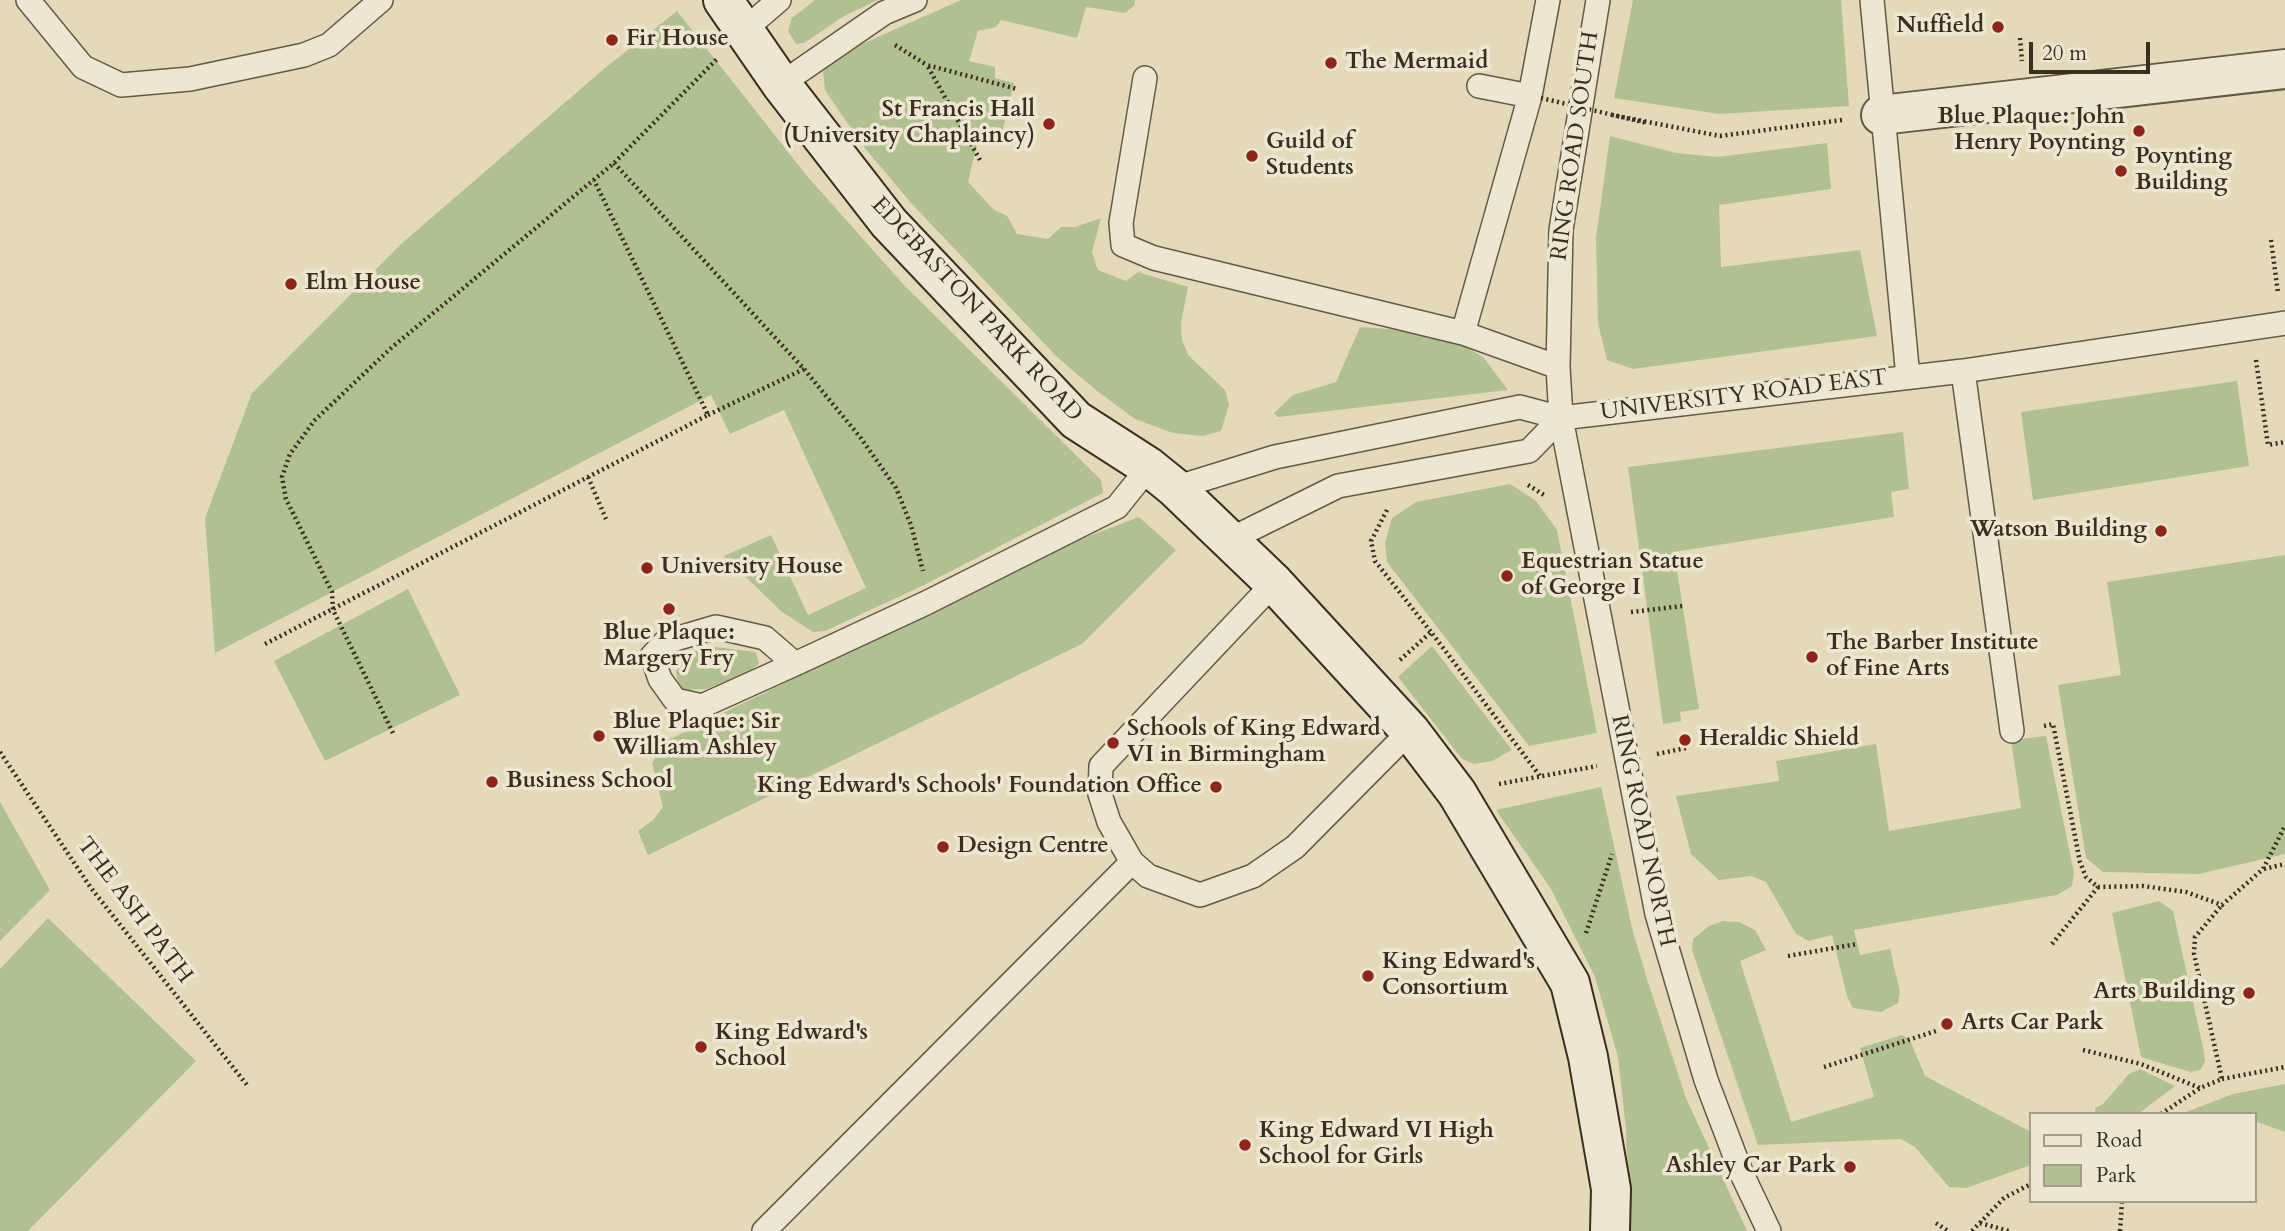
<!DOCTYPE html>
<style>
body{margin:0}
#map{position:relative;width:2285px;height:1231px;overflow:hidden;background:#e4daba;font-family:Cardo,serif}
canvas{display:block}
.legend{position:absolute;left:2029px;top:1112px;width:228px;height:91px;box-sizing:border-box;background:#ede7d2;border:2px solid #a59d8b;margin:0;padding:9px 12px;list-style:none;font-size:21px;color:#3a2e21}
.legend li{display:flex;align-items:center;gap:14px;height:35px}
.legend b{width:35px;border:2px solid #a59d8b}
.scale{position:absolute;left:2029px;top:42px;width:121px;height:32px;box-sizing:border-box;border:4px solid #3a2e21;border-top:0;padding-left:9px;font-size:21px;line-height:24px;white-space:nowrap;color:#3a2e21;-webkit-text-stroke:5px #ede7d2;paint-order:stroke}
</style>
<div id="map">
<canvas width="2285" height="1231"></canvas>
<ul class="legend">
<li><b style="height:9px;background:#ede7d2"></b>Road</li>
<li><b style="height:19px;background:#b1c091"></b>Park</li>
</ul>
<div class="scale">20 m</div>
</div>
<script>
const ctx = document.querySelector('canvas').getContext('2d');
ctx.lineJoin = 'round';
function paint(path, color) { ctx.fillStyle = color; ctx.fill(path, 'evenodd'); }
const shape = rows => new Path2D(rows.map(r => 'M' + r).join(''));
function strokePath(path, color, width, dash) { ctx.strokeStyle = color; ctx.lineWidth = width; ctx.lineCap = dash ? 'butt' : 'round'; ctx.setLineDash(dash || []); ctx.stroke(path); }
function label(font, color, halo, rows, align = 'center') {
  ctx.font = font + ' Cardo,serif'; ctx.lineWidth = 7; ctx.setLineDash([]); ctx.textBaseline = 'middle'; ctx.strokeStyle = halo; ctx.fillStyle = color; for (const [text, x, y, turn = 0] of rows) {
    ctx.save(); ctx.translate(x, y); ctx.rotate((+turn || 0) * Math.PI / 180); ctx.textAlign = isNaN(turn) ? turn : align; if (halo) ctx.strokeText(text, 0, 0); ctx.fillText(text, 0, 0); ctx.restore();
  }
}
paint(shape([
 [815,0,878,0,844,16,804,43,796,44,788,31,792,18],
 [961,0,1135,0,1135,5,1125,13,1086,7,1077,38,1001,20,996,27,978,31,969,61,995,67,995,78,1014,83,1001,137,978,141,968,182,994,210,1007,216,1017,234,1048,239,1061,227,1075,227,1101,218,1092,252,1098,270,1126,281,1138,272,1188,287,1181,323,1182,340,1188,355,1225,390,1229,405,1221,431,1203,436,1173,433,1135,419,1097,391,1057,357,912,204,863,146,825,90,823,70,844,52],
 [1633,0,1841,0,1849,106,1719,114,1614,98],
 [677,11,807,176,903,284,1101,480,1103,493,924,585,825,631,813,632,782,612,724,556,771,535,808,615,866,588,784,410,730,434,711,395,215,653,205,518,252,393,400,245,605,68],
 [1610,136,1676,153,1718,157,1827,143,1831,189,1719,205,1721,267,1860,250,1877,336,1633,369,1607,360,1598,323,1596,238],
 [1360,327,1416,331,1460,344,1483,357,1508,390,1278,417,1274,413,1293,395,1336,382],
 [2237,381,2249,466,2033,500,2021,412],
 [1903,432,1909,489,1891,492,1894,517,1674,552,1699,709,1680,712,1681,721,1663,724,1628,467],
 [1510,484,1536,501,1557,530,1597,733,1529,746,1387,562,1385,543,1392,518,1416,502],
 [1139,517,1176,550,1082,644,648,855,638,831,653,820,663,807,652,763,664,742,1071,543],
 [2285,555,2285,854,2199,874,2103,872,2086,858,2058,685,2121,675,2107,582],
 [408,589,460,695,325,761,274,661],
 [707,646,756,652,759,664,747,673,706,689,679,690,676,672,686,654],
 [1432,646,1512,750,1492,761,1474,764,1462,759,1398,677],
 [2046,736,2074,873,2072,886,2057,895,1854,930,1860,955,1890,949,1900,992,1898,1003,1881,1012,1853,1008,1847,996,1832,935,1809,941,1796,934,1766,882,1751,876,1719,880,1691,854,1676,796,1779,781,1776,761,1876,744,1889,831,2021,808,2011,740],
 [1601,787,1633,932,1648,982,1686,1098,1747,1231,1629,1231,1626,1129,1618,1057,1595,977,1551,889,1496,810],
 [0,802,50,890,0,941],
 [2159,901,2173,911,2203,1047,2205,1062,2200,1070,2190,1072,2141,1057,2112,913],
 [48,918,196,1061,28,1231,0,1231,0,969],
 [1723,921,1739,922,1755,930,1766,950,1740,961,1791,1122,1874,1097,1860,1048,1902,1035,1910,1040,1925,1076,2031,1132,2031,1165,1966,1188,1949,1187,1915,1147,1901,1139,1758,1145,1692,950,1693,939,1709,926],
 [2140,1069,2175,1086,2138,1114,2096,1114,2095,1108,2103,1104,2129,1074],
 [2285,1084,2285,1132,2255,1121,2255,1114,2181,1114,2233,1094]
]), '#b1c091');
const lane = shape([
 [28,0,83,67,121,85,190,79,304,55,329,45,381,0],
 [1598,0,1561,230,1558,367,1561,418,1657,914,1706,1080,1741,1172,1769,1231],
 [1872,0,1908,377],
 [744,30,779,0],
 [1145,78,1121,223,1123,245,1154,258,1463,333,1558,367],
 [781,84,884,13,915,0],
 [1479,86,1530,96],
 [1463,333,1530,96,1548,0],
 [1963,371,2012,731],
 [1175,488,1275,457,1520,407,1561,418],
 [1229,540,1338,486,1529,451,1561,418,1963,371,2285,323],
 [1274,583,1101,766,1100,794,1109,822,1132,862,1148,876,1200,895,1253,876,1295,847,1410,731],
 [795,664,765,638,716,627,665,642,652,656,660,679,675,700,702,706,795,664,926,603,1117,507,1149,467],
 [764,1231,1132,862]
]);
const street = shape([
 [1881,115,2285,69]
]);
const secondary = shape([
 [723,0,781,84,889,223,1076,420,1149,467,1175,488,1274,583,1410,731,1457,793,1570,983,1588,1057,1611,1189,1610,1231]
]);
strokePath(lane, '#645947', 26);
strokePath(street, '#645947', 42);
strokePath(secondary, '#3a2e21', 42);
strokePath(shape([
 [2020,38,2022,61],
 [895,45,927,65],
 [1612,115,1720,136,1842,120],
 [980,160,927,65,1017,89],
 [614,163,804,369,860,437,896,488,911,525,923,571],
 [2271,240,2278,293],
 [2256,360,2268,445,2285,442],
 [708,415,804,369],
 [588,477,606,519],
 [1528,485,1544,495],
 [1387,510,1371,541,1375,561,1431,632],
 [1631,612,1683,606],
 [265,644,708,415,594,180],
 [1400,660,1431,632,1540,776],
 [2044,726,2053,724,2080,862,2086,877,2098,887,2143,886,2186,892,2222,905,2263,869,2285,826],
 [393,733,333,610,332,592,286,499,282,477,290,454,315,420,390,349,614,163,717,59],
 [0,752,91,888,247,1085],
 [1657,754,1686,748],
 [1499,784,1597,766],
 [2264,869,2285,864],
 [1586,933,1612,854],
 [2052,944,2098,887],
 [1788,956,1857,944],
 [2083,1050,2141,1064,2200,1088],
 [1824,1067,1936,1031],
 [2222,1079,2285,1067],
 [2161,1114,2200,1088,2222,1079,2194,954,2195,937,2222,905],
 [1936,1223,1948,1231],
 [1980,1223,2009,1231],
 [1972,1231,2004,1198,2031,1184],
 [2120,1231,2122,1201]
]), '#3a2e21', 4.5, [2, 3.5]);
strokePath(lane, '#ede7d2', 23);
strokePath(street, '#ede7d2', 38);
strokePath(secondary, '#ede7d2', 38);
strokePath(shape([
 [1541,98,1647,123]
]), '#3a2e21', 4.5, [2, 3.5]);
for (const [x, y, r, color] of [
 [1998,27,7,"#8f2418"],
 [612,40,7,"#8f2418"],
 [1331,63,7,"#8f2418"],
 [1049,124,7,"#8f2418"],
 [2139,131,7,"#8f2418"],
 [1252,156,7,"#8f2418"],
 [2121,171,7,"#8f2418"],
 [291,284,7,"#8f2418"],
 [2161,531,7,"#8f2418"],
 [647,568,7,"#8f2418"],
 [1507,576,7,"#8f2418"],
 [669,609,7,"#8f2418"],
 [1812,657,7,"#8f2418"],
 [599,736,7,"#8f2418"],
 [1685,740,7,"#8f2418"],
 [1113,743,7,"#8f2418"],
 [492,782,7,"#8f2418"],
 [1216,787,7,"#8f2418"],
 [943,847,7,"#8f2418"],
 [1368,976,7,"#8f2418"],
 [2249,993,7,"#8f2418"],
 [1947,1024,7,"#8f2418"],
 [701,1047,7,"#8f2418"],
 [1245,1145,7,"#8f2418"],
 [1850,1167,7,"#8f2418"]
]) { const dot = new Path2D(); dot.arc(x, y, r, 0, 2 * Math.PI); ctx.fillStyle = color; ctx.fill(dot); strokePath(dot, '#ede7d2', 2.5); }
label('bold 23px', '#3a2e21', '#ede7d2', [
 ["Nuffield",1984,27,"right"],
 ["Fir House",626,40],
 ["The Mermaid",1345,63],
 ["St Francis Hall",1035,111,"right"],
 ["(University Chaplaincy)",1035,137,"right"],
 ["Blue Plaque: John",2125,118,"right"],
 ["Henry Poynting",2125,144,"right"],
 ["Guild of",1266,143],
 ["Students",1266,169],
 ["Poynting",2135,158],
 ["Building",2135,184],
 ["Elm House",305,284],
 ["Watson Building",2147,531,"right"],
 ["Equestrian Statue",1521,563],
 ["of George I",1521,589],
 ["University House",661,568],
 ["Blue Plaque:",669,634,"center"],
 ["Margery Fry",669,660,"center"],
 ["The Barber Institute",1826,644],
 ["of Fine Arts",1826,670],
 ["Blue Plaque: Sir",613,723],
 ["William Ashley",613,749],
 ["Schools of King Edward",1127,730],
 ["VI in Birmingham",1127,756],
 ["Heraldic Shield",1699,740],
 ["Business School",506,782],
 ["King Edward's Schools' Foundation Office",1202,787,"right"],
 ["Design Centre",957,847],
 ["King Edward's",1382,963],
 ["Consortium",1382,989],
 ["Arts Building",2235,993,"right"],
 ["Arts Car Park",1961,1024],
 ["King Edward's",715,1034],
 ["School",715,1060],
 ["King Edward VI High",1259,1132],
 ["School for Girls",1259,1158],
 ["Ashley Car Park",1836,1167,"right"]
], 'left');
label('23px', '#3a2e21', '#ede7d2', [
 ["RING ROAD SOUTH",1576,146,-82],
 ["EDGBASTON PARK ROAD",976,310,47],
 ["UNIVERSITY ROAD EAST",1744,396,-7],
 ["RING ROAD NORTH",1642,831,78],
 ["THE ASH PATH",134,911,53]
]);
</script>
